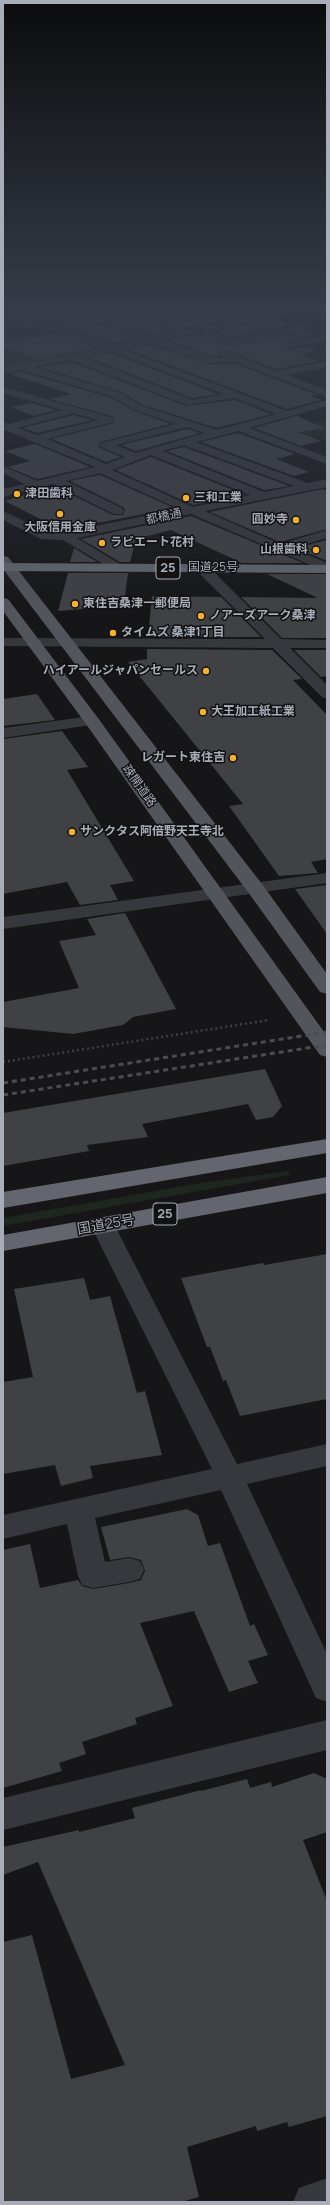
<!DOCTYPE html>
<meta charset="utf-8">
<style>
body{margin:0}
#map{position:relative;width:330px;height:2205px;overflow:hidden;background:#161618;font-family:Manrope,sans-serif}
canvas{display:block}
.frame{position:absolute;inset:0;border:4px solid #a8adb8;pointer-events:none}
</style>
<div id="map">
<canvas width="330" height="2205"></canvas>
<div class="frame"></div>
</div>
<script>
const ctx = document.querySelector('canvas').getContext('2d');
ctx.lineJoin = 'round';
function paint(path, color) { ctx.fillStyle = color; ctx.fill(path, 'evenodd'); }
const shape = rows => new Path2D(rows.map(r => 'M' + r).join(''));
function strokePath(path, color, width, dash) { ctx.strokeStyle = color; ctx.lineWidth = width; ctx.lineCap = dash ? 'butt' : 'round'; ctx.setLineDash(dash || []); ctx.stroke(path); }
function label(font, color, halo, rows, align = 'center') {
  ctx.font = font + ' Manrope,"Noto Sans JP",sans-serif'; ctx.lineWidth = 3; ctx.setLineDash([]); ctx.textBaseline = 'middle'; ctx.strokeStyle = halo; ctx.fillStyle = color; for (const [text, x, y, turn = 0] of rows) {
    ctx.save(); ctx.translate(x, y); ctx.rotate((+turn || 0) * Math.PI / 180); ctx.textAlign = isNaN(turn) ? turn : align; if (halo) ctx.strokeText(text, 0, 0); ctx.fillText(text, 0, 0); ctx.restore();
  }
}
paint(shape([
 [3,311,101,346,3,370]
]), '#222225');
paint(shape([
 [327,420,327,439,323,440,296,430],
 [287,1171,290,1175,3,1226,3,1218,194,1184]
]), '#1e261f');
paint(shape([
 [28,311,65,311,136,339,112,343],
 [82,311,127,311,170,332,152,335],
 [183,311,205,311,224,320,186,328,161,318,181,314],
 [222,311,245,311,255,314,239,317],
 [272,319,292,325,233,337,215,331],
 [307,331,316,334,284,343,281,346,287,350,303,347,317,351,300,355,319,361,276,369,228,351,220,351,218,354,219,356,210,356,168,340,202,334,204,336,232,346],
 [59,333,96,348,39,359,3,347,3,343],
 [151,345,209,364,236,364,317,395,310,396,321,400,287,409,127,349],
 [111,353,218,394,192,398,88,357],
 [71,362,186,406,235,400,271,414,217,428,143,405,121,392,40,367],
 [22,372,112,398,134,411,171,424,100,442,98,445,100,448,121,457,106,462,52,439,114,423,115,417,50,399,71,394,10,374],
 [31,403,56,410,34,416,11,407],
 [74,415,92,420,37,433,23,428],
 [297,416,324,428,299,432,321,441,301,446,254,428],
 [187,429,200,433,136,451,121,445],
 [238,433,295,454,276,459,309,472,294,476,201,442],
 [35,444,90,467,37,479,8,467,30,461,5,451],
 [184,447,289,486,264,490,167,451],
 [151,457,245,495,193,505,116,470],
 [100,475,174,508,62,530,5,501,53,486,113,515,123,515,125,510,123,507,70,481],
 [323,489,327,491,327,529,280,542,210,512],
 [191,516,303,563,242,563,171,530,136,539,130,562,120,562,81,539],
 [327,540,327,561,296,548],
 [74,548,97,562,70,562],
 [68,573,128,573,124,604,108,604,107,607,58,611],
 [267,574,327,574,327,638,282,638,241,597,318,598],
 [152,596,221,597,261,637,148,637],
 [147,649,272,650,302,679,293,680,327,715,327,859,311,862,318,873,279,876,229,806,243,804,128,662,147,659],
 [294,650,327,650,327,676,321,677],
 [37,694,55,720,3,726,3,699],
 [62,731,88,767,67,770,134,881,110,885,118,900,80,905,67,882,3,894,3,739],
 [327,885,327,934,295,889],
 [125,913,176,1009,133,1017,123,1025,73,1034,3,1027,3,1002,79,988,59,941,96,935,87,919],
 [265,1069,282,1106,273,1117,256,1120,248,1104,142,1124,148,1137,87,1145,89,1151,3,1166,3,1113],
 [327,1254,327,1399,240,1416,226,1380,223,1381,210,1347,207,1347,181,1278,263,1263,264,1265],
 [84,1278,90,1300,110,1296,137,1393,145,1391,162,1455,90,1466,93,1478,61,1486,55,1465,3,1474,3,1382,33,1377,14,1289],
 [187,1509,198,1515,208,1546,220,1543,250,1626,254,1624,268,1655,248,1661,258,1683,229,1692,194,1611,140,1623,173,1706,135,1718,137,1724,82,1742,86,1754,59,1763,62,1771,3,1788,3,1550,30,1544,40,1588,78,1580,82,1586,93,1589,129,1583,141,1580,145,1571,141,1560,129,1557,110,1560,101,1527],
 [314,1773,327,1779,327,1832,303,1840,327,1901,327,2116,289,2127,287,2122,257,2131,256,2126,187,2147,199,2197,181,2202,3,2202,3,1942,32,1935,71,2079,125,2065,38,1862,3,1875,3,1847,79,1830,79,1832,135,1818,132,1808,201,1790,201,1791,247,1779,250,1788,271,1782,272,1787]
]), '#404145');
strokePath(shape([
 [3,1062,269,1020]
]), '#3d3f44', 2.5, [2, 3]);
paint(shape([
 [9,311,21,311,112,345,141,339,66,311,78,311,152,337,175,332,128,311,139,311,147,314,164,311,182,311,181,313,156,318,186,330,229,321,206,311,218,311,239,319,277,311,293,311,289,314,209,331,233,339,306,324,309,325,309,329,232,345,204,335,203,332,162,340,210,357,225,358,219,354,221,352,227,352,276,371,327,361,327,367,287,375,327,390,327,397,236,362,209,363,151,343,122,349,287,411,327,400,327,406,249,428,327,457,327,464,238,431,196,442,308,483,327,479,327,487,205,511,280,544,327,530,327,538,292,548,327,563,327,572,191,514,77,538,120,564,122,567,115,571,63,540,41,539,3,520,3,511,47,532,66,532,179,509,100,473,66,481,122,508,124,511,122,514,114,514,53,484,3,497,3,489,25,484,3,473,3,466,37,481,95,467,7,431,3,431,3,422,9,424,62,410,3,393,3,387,114,418,115,420,114,422,47,439,106,464,125,457,101,447,99,445,101,443,176,424,134,410,113,397,22,370,3,374,3,368,101,348,9,311],
 [111,351,224,394,192,400,83,357,111,351],
 [71,360,187,405,235,398,276,414,217,430,142,406,121,393,34,367,71,360],
 [74,413,98,420,37,435,18,428,74,413],
 [187,427,205,433,136,453,116,445,187,427],
 [184,445,294,486,264,492,162,451,184,445],
 [151,455,250,495,193,507,112,470,151,455],
 [327,334,327,340,287,349,282,346,284,344,327,334],
 [202,564,207,565,281,639,327,640,327,648,290,648,327,685,327,699,322,697,273,648,3,646,3,638,265,639,197,571,195,568,202,564],
 [92,716,98,718,100,721,98,724,3,738,3,728,92,716],
 [327,873,327,883,3,929,3,917,327,873],
 [103,1218,112,1220,115,1226,237,1464,327,1444,327,1466,247,1484,327,1654,327,1702,316,1698,221,1490,95,1518,105,1562,129,1558,140,1561,144,1570,140,1579,129,1582,93,1588,82,1585,78,1576,67,1524,3,1539,3,1515,212,1469,91,1226,94,1220,103,1218],
 [327,1720,327,1750,3,1830,3,1798,327,1720],
 [327,2178,327,2202,293,2202,299,2188,327,2178]
]), '#37383d');
paint(shape([
 [3,556,8,557,262,884,327,974,327,994,320,992,248,892,3,569,3,556],
 [3,598,8,599,98,718,327,1036,327,1057,320,1055,86,724,3,611,3,598]
]), '#53555c');
paint(shape([
 [3,563,327,565,327,573,3,571,3,563],
 [327,1139,327,1153,3,1208,3,1192,327,1139],
 [327,1177,327,1193,3,1251,3,1235,327,1177]
]), '#63666e');
strokePath(shape([
 [3,1083,327,1032],
 [3,1095,327,1045]
]), '#4a4c52', 3, [5, 4]);
const sky = ctx.createLinearGradient(0, 0, 0, 620);
sky.addColorStop(0, '#0c0c0d');
sky.addColorStop(0.5, '#363c48');
sky.addColorStop(1, '#363c4800');
ctx.fillStyle = sky;
ctx.fillRect(0, 0, 330, 620);
for (const [x, y, r, color] of [
 [17,494,4,"#f2b134"],
 [186,498,4,"#f2b134"],
 [60,514,4,"#f2b134"],
 [296,520,4,"#f2b134"],
 [102,543,4,"#f2b134"],
 [316,550,4,"#f2b134"],
 [75,604,4,"#f2b134"],
 [201,616,4,"#f2b134"],
 [113,633,4,"#f2b134"],
 [206,671,4,"#f2b134"],
 [203,712,4,"#f2b134"],
 [233,758,4,"#f2b134"],
 [72,832,4,"#f2b134"]
]) { const dot = new Path2D(); dot.arc(x, y, r, 0, 2 * Math.PI); ctx.fillStyle = color; ctx.fill(dot); strokePath(dot, '#111113', 1.5); }
label('bold 12px', '#a8adb8', '#111113', [
 ["津田歯科",25,494],
 ["三和工業",194,498],
 ["圓妙寺",288,520,"right"],
 ["大阪信用金庫",60,528,"center"],
 ["ラビエート花村",110,543],
 ["山根歯科",308,550,"right"],
 ["東住吉桑津一郵便局",83,604],
 ["ノアーズアーク桑津",209,616],
 ["タイムズ 桑津1丁目",121,633],
 ["ハイアールジャパンセールス",198,671,"right"],
 ["大王加工紙工業",211,712],
 ["レガート東住吉",225,758,"right"],
 ["サンクタス阿倍野天王寺北",80,832]
], 'left');
label('12px', '#a8adb8', '#111113', [
 ["都橋通",164,517,-12],
 ["国道25号",213,568],
 ["疎開道路",139,786,54]
]);
for (const [x, y, w] of [
 [168,568,24],
 [165,1214,24]
]) { const box = new Path2D(); box.roundRect(x - w / 2, y - 11, w, 22, 3); ctx.fillStyle = '#111113'; ctx.fill(box); strokePath(box, '#a8adb8', 1); }
label('bold 13px', '#a8adb8', null, [
 ["25",168,568],
 ["25",165,1214]
]);
label('14px', '#a8adb8', '#111113', [
 ["国道25号",106,1225,-10]
]);
</script>
